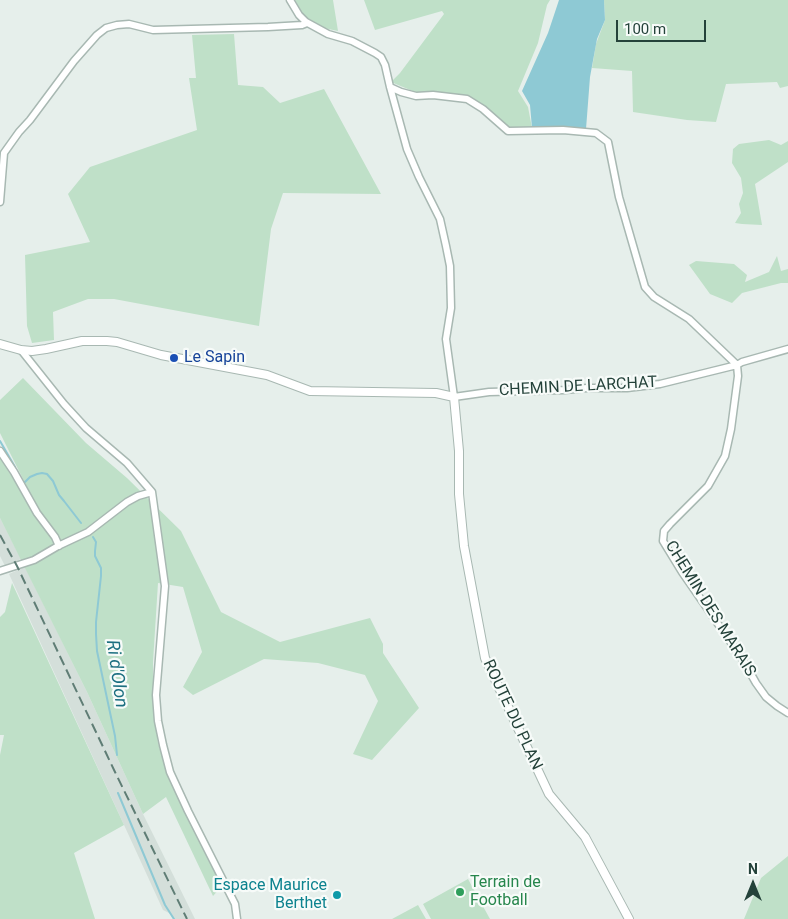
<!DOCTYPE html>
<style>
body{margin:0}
#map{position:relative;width:788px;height:919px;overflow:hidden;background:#e6efeb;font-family:Roboto,sans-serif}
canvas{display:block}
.north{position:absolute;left:728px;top:859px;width:50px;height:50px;-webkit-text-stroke:4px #f7fbf9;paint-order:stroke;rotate:0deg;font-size:14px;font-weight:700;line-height:20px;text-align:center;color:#24423a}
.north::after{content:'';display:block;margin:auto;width:18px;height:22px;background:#24423a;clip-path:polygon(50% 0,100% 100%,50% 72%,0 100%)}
.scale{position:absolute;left:616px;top:20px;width:90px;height:22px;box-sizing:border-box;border:2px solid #24423a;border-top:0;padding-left:6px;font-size:15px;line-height:18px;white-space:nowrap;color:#24423a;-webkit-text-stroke:4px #f7fbf9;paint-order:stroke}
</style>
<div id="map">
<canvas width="788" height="919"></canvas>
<div class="north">N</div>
<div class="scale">100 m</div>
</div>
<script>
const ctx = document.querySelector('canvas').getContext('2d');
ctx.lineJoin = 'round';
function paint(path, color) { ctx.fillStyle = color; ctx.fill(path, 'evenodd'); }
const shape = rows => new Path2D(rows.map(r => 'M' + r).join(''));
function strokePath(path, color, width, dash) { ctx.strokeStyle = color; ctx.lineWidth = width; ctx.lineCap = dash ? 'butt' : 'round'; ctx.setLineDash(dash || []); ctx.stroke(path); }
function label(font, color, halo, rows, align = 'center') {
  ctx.font = font + ' Roboto,sans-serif'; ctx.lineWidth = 4.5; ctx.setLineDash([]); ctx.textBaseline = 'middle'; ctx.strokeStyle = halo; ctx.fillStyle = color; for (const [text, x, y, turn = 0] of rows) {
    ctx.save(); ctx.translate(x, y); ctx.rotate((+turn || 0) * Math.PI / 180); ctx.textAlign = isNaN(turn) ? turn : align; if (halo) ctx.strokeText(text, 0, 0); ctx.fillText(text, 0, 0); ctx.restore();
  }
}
paint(shape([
 [0,518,21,559,5,566,0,556],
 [25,567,87,692,143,814,195,919,174,919,171,914,163,910,9,574]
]), '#d4dfda');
paint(shape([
 [295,0,333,0,338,31,319,27,304,16],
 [364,0,550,0,547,5,538,43,518,91,528,107,532,128,510,129,472,98,446,93,415,92,391,82,400,73,444,14,442,11,375,30],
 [604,0,788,0,788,86,780,88,777,82,726,84,716,122,687,120,633,112,632,71,592,68,596,44,605,20],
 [234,34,238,85,263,87,280,103,324,89,381,194,283,193,271,229,259,326,114,299,88,299,53,312,54,340,32,343,27,326,25,255,90,242,68,194,90,167,197,130,189,78,196,78,192,35],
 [769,140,781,145,788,141,788,162,755,184,762,225,742,224,735,223,741,213,739,204,743,193,741,178,732,163,733,149,739,144],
 [777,256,781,271,788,269,788,283,781,283,742,293,732,303,710,294,689,265,696,261,734,264,747,275,745,282,769,272],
 [23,378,86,443,127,478,181,531,221,612,280,642,370,618,383,644,383,653,419,708,372,760,353,754,378,701,365,675,318,663,264,659,193,695,183,687,202,652,183,587,158,583,153,662,153,707,158,743,168,775,222,886,213,896,166,797,143,814,87,692,0,518,0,457,43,528,53,539,0,433,0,400],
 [12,583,124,825,74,853,95,919,0,919,0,755,4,735,0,735,0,617,5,612],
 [788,856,788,919,744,919,761,878],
 [468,879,490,919,431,919,423,904],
 [418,905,426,919,392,919]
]), '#bfe0c8');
paint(shape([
 [559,0,604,0,605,20,597,39,590,77,586,129,532,128,530,105,522,91,548,33]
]), '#8ec9d4');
strokePath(shape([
 [0,441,15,467],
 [23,482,25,482,30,477,37,474,42,473,47,474,53,481,59,495,64,501,81,523],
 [93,537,96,542,95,551,95,556,101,568,101,576,96,622,96,634,97,651,115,736,117,755],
 [118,793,165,905,174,919]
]), '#8ec9d4', 2);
const minor = shape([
 [290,0,299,15,306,22,328,34,352,41,375,53,381,57,385,65,390,87,407,149,419,177,440,219,446,246,450,266,451,308,446,339,454,397,489,392,564,390,587,388,627,388,660,384,737,365,742,362,788,349],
 [390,87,401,92,416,96,433,95,467,99,483,109,508,131,563,130,596,133,608,142,619,197,645,287,654,297,689,319,737,365],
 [0,202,4,153,19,132,30,120,74,61,97,35,106,28,117,25,129,24,153,30,268,27,302,25,307,23],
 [21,350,64,404,86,428,127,463,152,492,165,586,156,695,158,721,163,745,170,772,188,811,235,904,237,919],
 [737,365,738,376,731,429,725,456,708,486,670,524,664,531,663,541,682,572,743,660,756,683,766,697,777,706,788,713],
 [0,451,14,472,37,513,55,537,59,546],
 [0,571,34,560,58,546,88,532,127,502,138,496,152,492]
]);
const tertiary = shape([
 [0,344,21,350,32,351,46,349,82,341,107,341,117,342,161,355,267,375,310,391,436,393,454,397,459,451,459,494,464,546,485,658,549,794,585,837,629,919]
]);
strokePath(minor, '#a8b8b2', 9);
strokePath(tertiary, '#a8b8b2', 10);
strokePath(minor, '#fff', 6);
strokePath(tertiary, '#fff', 8);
strokePath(shape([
 [0,535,17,566,115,772,187,919]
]), '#5f7d75', 2, [10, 5]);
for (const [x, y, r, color] of [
 [174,358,5,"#1a4fb4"],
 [460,892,5,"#2e9e5b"],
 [337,895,5,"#0f9aa8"]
]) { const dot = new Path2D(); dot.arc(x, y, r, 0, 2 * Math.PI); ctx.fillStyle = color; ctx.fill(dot); strokePath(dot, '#f7fbf9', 2); }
label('16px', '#164399', '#f7fbf9', [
 ["Le Sapin",184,358]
], 'left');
label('16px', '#24423a', '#f7fbf9', [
 ["CHEMIN DE LARCHAT",578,387,-3],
 ["CHEMIN DES MARAIS",710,609,58],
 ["ROUTE DU PLAN",512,715,65]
]);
label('16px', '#27864d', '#f7fbf9', [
 ["Terrain de",470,883],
 ["Football",470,901]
], 'left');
label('16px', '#0d838f', '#f7fbf9', [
 ["Espace Maurice",327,886],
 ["Berthet",327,904]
], 'right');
label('italic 18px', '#1c6f80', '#f7fbf9', [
 ["Ri d'Olon",116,674,82]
]);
</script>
